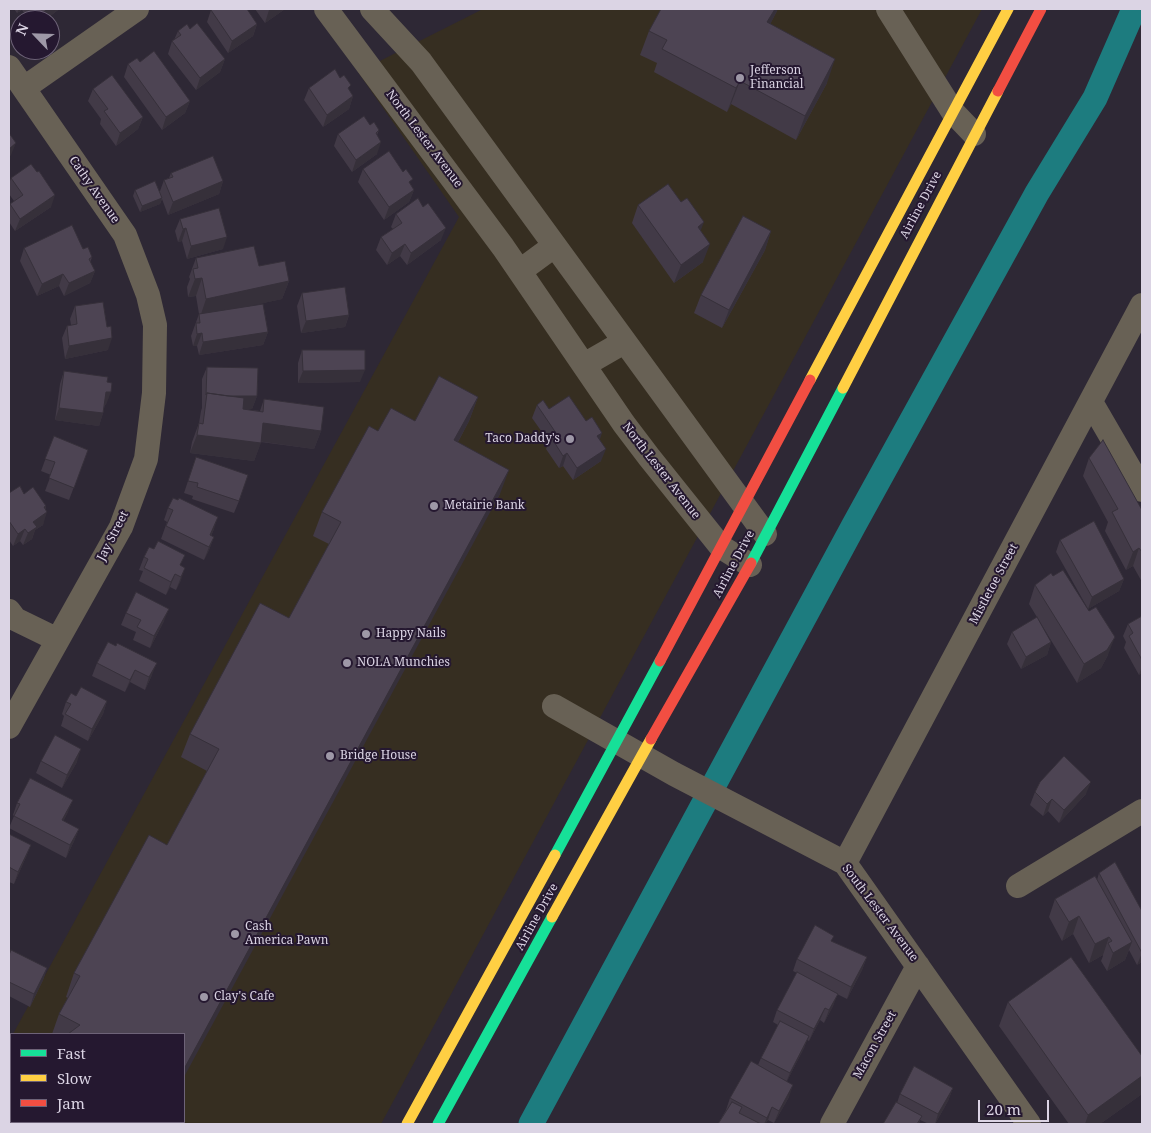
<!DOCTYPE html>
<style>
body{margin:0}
#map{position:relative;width:1151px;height:1133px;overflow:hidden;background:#2e2835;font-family:"Noto Serif",serif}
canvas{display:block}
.frame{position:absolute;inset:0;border:10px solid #dbd4e4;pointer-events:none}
.legend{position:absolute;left:10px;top:1033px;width:175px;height:90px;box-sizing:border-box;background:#251830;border:1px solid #6e6378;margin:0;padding:6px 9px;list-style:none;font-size:15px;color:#dbd4e4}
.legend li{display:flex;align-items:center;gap:10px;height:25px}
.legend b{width:25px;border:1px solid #6e6378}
.north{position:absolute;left:10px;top:10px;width:50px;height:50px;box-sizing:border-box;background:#251830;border:1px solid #6e6378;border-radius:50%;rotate:294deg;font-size:14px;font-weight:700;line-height:20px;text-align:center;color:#dbd4e4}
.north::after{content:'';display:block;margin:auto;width:18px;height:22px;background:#9e98a7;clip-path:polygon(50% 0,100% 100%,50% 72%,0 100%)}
.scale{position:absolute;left:978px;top:1100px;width:71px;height:22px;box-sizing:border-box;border:2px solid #dbd4e4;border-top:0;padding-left:6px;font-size:15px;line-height:18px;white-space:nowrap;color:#dbd4e4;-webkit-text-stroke:4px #251830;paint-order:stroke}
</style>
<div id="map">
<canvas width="1151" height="1133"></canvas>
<div class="frame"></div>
<ul class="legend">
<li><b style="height:6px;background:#16e098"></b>Fast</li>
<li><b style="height:6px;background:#ffcf43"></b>Slow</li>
<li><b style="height:6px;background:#f24e42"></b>Jam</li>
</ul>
<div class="north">N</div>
<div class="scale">20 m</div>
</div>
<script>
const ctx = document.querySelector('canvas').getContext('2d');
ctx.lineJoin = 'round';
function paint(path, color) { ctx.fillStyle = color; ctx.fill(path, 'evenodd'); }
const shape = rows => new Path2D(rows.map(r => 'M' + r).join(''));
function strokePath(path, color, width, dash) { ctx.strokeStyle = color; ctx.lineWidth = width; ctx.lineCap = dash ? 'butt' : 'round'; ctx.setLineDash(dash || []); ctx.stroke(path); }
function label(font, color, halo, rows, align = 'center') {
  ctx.font = font + ' "Noto Serif",serif'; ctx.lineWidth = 4; ctx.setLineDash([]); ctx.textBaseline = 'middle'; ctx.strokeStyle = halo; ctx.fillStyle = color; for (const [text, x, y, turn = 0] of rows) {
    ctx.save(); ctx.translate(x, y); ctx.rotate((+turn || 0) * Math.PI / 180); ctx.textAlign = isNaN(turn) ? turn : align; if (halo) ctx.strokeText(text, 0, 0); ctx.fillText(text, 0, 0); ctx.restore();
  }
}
paint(shape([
 [483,9,982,9,381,1124,9,1124,9,1041,11,1037,11,1122,184,1122,184,1034,13,1034,459,217,358,72]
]), '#362e21');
strokePath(shape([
 [531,1124,854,525,1037,193,1095,98,1134,9]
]), '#1d7c7f', 25);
strokePath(shape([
 [326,9,503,247,624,424,649,457,721,547,750,565],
 [372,9,421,62,765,534],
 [888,9,953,112,974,134],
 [9,67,125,235,148,295,155,325,154,393,146,459,121,527,9,727],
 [24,88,137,9],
 [520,271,554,246],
 [584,365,624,342],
 [1091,402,1142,490],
 [9,611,15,619,56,639],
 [554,706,674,774,845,863,1029,1124],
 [845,863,1142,305],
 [1018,886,1142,811],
 [832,1124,918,966]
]), '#686155', 24);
strokePath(shape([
 [751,563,843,388],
 [555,855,660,661],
 [438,1124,552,917]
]), '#16e098', 11);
strokePath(shape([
 [810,380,1008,9],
 [843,388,998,91],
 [552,917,651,739],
 [407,1124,555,855]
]), '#ffcf43', 11);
strokePath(shape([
 [998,91,1041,9],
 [660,661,810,380],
 [651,739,751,563]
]), '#f24e42', 11);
paint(shape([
 [14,9,58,9,58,10,45,20,29,20,22,10,17,13],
 [255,9,285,9,265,23],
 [211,10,257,24,253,36,228,53,207,22],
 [777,11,770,24,827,83,796,140,731,104,727,112,654,72,657,63,640,55,649,31],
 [190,29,225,59,220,72,196,90,168,54,172,41,174,40,178,31],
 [140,62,190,101,185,113,162,130,124,77,128,64],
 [340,78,353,96,349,109,323,127,304,100,309,88],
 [93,89,143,117,138,129,116,146,100,124,101,119,88,101],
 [370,125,379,130,377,135,377,154,352,172,334,146,338,134],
 [363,169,403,172,414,190,409,202,384,220,358,182],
 [37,172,51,207,15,231,9,222,9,207,10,204,14,201,9,194,9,184,11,178],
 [171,173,223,181,219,194,168,215,162,199,160,204,140,212,133,196,135,190,160,191,164,180,169,178],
 [638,205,701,231,703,262,674,283,632,223],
 [423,207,441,240,407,265,400,256,387,265,376,250,381,237,393,229,391,227,396,214],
 [180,219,223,249,187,259,182,241,178,242,175,231],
 [771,231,765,250,722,328,694,313,701,295],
 [24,248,83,249,92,257,90,263,95,271,90,283,64,296,59,286,37,296,20,261],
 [196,258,259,266,289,281,282,299,244,307,268,332,263,345,199,355,197,346,193,346,191,336,199,314,196,296,188,297,187,287,190,279,189,277],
 [302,293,349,315,345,327,301,333,297,306],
 [75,306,107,327,108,350,65,359,62,338,67,326,71,325,70,319],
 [302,350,360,382,298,383,298,363],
 [207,367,257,396,252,409,243,409,260,411,264,399,321,431,314,449,261,442,254,461,190,453,192,442,199,423,201,411,202,408,202,379],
 [64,371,107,382,106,405,105,404,103,413,99,426,55,420,60,384],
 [478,397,469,421,458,442,500,494,184,1034,52,1034,59,1014,68,998,66,997,74,973,167,845,207,771,181,757,190,734,289,618,329,544,313,536,322,512,378,431,415,421],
 [537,405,586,421,600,440,601,461,573,480,563,466,559,468,546,449,549,442,532,418],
 [54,436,88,450,69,500,45,491,51,475,41,471],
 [196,457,239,501,234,513,192,499,193,496,184,493],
 [1089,458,1142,510,1142,582,1133,566,1126,570,1105,531,1108,522,1083,476],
 [9,493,24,494,46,506,43,525,35,530,32,539,23,545,20,541,13,546,9,540],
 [178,500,214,529,211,536,214,537,209,550,204,560,161,539,167,522,164,520,168,508],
 [1060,540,1124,579,1119,591,1088,609,1056,552],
 [144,557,181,566,181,580,176,590,170,587,166,595,139,581,143,571,139,570],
 [1035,585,1108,655,1101,668,1077,683,1029,604],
 [126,613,164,621,150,648,133,640,136,632,121,625],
 [1142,616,1142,673,1139,675,1124,648,1126,642,1123,636,1128,624],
 [1012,632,1051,642,1047,655,1021,669,1007,644],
 [108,642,152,675,145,690,130,682,125,692,92,676,97,663],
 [76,696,107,701,103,714,88,741,61,726,64,716,62,714,66,702],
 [41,761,77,762,62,788,36,773],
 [1035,792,1086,794,1059,823,1048,811,1043,816,1030,805],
 [17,803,68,812,63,821,79,829,74,841,66,858,9,828,14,816,13,815],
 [9,834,31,845,26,857,14,884,9,882],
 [1099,873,1142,911,1142,962,1137,965,1129,950,1125,960,1107,971,1101,961,1103,956,1103,955,1089,963,1073,934,1062,941,1049,917,1055,899,1097,880],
 [832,942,867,957,862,970,847,999,837,994,833,1006,824,1023,820,1020,809,1041,807,1040,804,1048,787,1081,789,1097,774,1123,768,1120,765,1124,718,1124,726,1110,730,1098,758,1065,761,1058,778,1025,773,1022,777,1010,797,973,793,971,797,959],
 [9,955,47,968,43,980,30,1007,9,996],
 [1008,1002,1142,1056,1142,1094,1100,1124,1069,1124,999,1026],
 [953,1088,948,1101,935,1124,929,1124,920,1120,919,1124,883,1124,897,1103,900,1094],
 [58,1122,171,1122,173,1124,60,1124]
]), '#423a47');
paint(shape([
 [19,9,22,9,17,13],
 [48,9,58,9,58,10,45,20,38,20,39,15],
 [272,9,285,9,265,23,269,10],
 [775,9,778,9,759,46,767,22],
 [257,24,253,36,228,53,232,41],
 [225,59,220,72,196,90,200,78],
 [835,59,827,83,796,140,805,116],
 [740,81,731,104,727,112,736,88],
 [353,96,349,109,323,127,327,115],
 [190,101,185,113,162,130,166,117],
 [143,117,138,129,116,146,120,133],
 [381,142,377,154,352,172,356,160],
 [16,143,11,155,9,158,9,149],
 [223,181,219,194,168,215,173,202],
 [414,190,409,202,384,220,389,207],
 [55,195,51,207,15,231,20,219],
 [162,198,160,204,140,212,142,206],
 [704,222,697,240,698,227],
 [186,228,182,241,178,242,183,229],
 [446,228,441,240,407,265,411,253],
 [771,231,765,250,722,328,729,310],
 [227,237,223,249,187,259,191,246],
 [405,244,400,256,387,265,392,253],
 [710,244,703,262,674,283,681,265],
 [95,271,90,283,64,296,69,283],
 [63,274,59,286,37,296,42,284],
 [202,278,196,296,188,297,195,279],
 [289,281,282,299,200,317,206,299],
 [349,315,345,327,301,333,306,321],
 [268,332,263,345,199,355,203,342],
 [202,333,197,346,193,346,197,334],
 [112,338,108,350,65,359,69,346],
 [365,370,360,382,298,383,303,371],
 [106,392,111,392,106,405,102,404],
 [207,395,257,396,252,409,205,408],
 [478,397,469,421,446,464,454,440],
 [59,408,103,413,99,426,55,420],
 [263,423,321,431,314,449,257,441],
 [602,433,598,445,597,436],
 [197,435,261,443,254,461,190,453],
 [606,449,601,461,573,480,577,468],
 [567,453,563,466,559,468,563,456],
 [509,470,500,494,184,1077,184,1069],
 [46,506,42,516,47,512,43,525,35,530,32,539,23,545,28,533,33,522,44,507],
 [218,517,214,529,205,547,210,535],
 [25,529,20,541,13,546,18,534],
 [214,537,209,550,204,560,209,547],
 [1139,548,1133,566,1126,570,1133,552],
 [185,568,181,580,176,590,181,577],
 [175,574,170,587,166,595,171,582],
 [1124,579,1119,591,1088,609,1092,597],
 [169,609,164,621,150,648,154,636],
 [1115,637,1108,655,1101,668,1077,683,1084,664],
 [1051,642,1047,655,1021,669,1026,657],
 [157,663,152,675,145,690,149,677],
 [1142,666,1142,673,1139,675],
 [135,670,130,682,125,692,130,680],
 [107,701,103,714,88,741,92,729],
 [81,749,77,762,62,788,67,775],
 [1091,782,1086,794,1059,823,1064,810],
 [1052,799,1048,811,1043,816,1047,804],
 [73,800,68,812,58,833,62,820],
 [79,829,74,841,66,858,70,845],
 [31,845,26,857,14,884,18,872],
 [1079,916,1073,934,1062,941,1069,922],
 [1109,937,1103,955,1089,963,1095,944],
 [1132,942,1125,960,1107,971,1113,953],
 [1142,952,1142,962,1137,965,1142,953],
 [867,957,862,970,847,999,851,987],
 [47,968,43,980,30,1007,34,994],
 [838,994,833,1006,824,1023,829,1010],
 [825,1008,820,1020,809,1041,814,1029],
 [809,1036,804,1048,785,1085,790,1073],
 [1142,1076,1142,1094,1100,1124,1085,1124,1088,1115],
 [793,1085,789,1097,774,1123,779,1111],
 [953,1088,948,1101,935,1124,938,1114],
 [772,1107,768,1120,765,1124,764,1124]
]), '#36303a');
const building = shape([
 [35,9,48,9,39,15,35,9],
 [213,9,247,9,257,24,232,41,211,10,213,9],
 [661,9,775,9,767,22,835,59,805,116,740,81,736,88,662,49,667,40,649,31,661,9],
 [197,23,225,59,200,78,172,41,181,35,178,31,187,24,190,29,197,23],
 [154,51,190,101,166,117,128,64,137,58,140,62,154,51],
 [335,69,340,78,344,75,351,85,348,88,353,96,327,115,309,88,335,69],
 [112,75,143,117,120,133,104,111,108,109,93,89,112,75],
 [364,116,370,125,374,122,379,130,376,133,381,142,356,160,338,134,364,116],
 [9,133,16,143,9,149,9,133],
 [389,151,403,172,406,169,413,179,409,182,414,190,389,207,363,169,389,151],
 [213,156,223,181,173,202,164,180,173,177,171,173,213,156],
 [31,164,37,172,39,171,55,195,20,219,10,204,23,195,11,178,31,164],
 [155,181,162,198,142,206,135,190,155,181],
 [668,184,681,202,687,198,704,222,698,227,710,244,681,265,638,205,668,184],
 [418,198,423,207,428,203,446,228,411,253,405,244,392,253,381,237,402,223,396,214,418,198],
 [219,208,227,237,191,246,186,228,183,229,180,219,219,208],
 [743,216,771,231,729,310,701,295,743,216],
 [72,225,83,249,88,247,92,257,89,259,95,271,69,283,63,274,42,284,24,248,72,225],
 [254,246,259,266,285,261,289,281,206,299,202,278,195,279,193,269,198,268,196,258,254,246],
 [345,287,349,315,306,321,302,293,345,287],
 [103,302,107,327,111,326,112,338,69,346,67,326,77,324,75,306,103,302],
 [263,304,268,332,203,342,202,333,197,334,196,323,200,323,199,314,263,304],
 [302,350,365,350,365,370,303,371,302,350],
 [207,367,258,368,257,396,228,396,207,393,206,395,207,367],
 [64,371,108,377,107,382,112,383,111,392,106,392,103,413,59,408,64,371],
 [439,376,478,397,454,440,509,470,184,1069,184,1034,68,1034,80,1025,59,1014,80,976,74,973,149,835,167,845,219,749,190,734,260,603,289,618,341,522,322,512,369,426,378,431,391,408,415,421,439,376],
 [207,393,244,398,243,409,263,412,264,399,324,407,321,431,263,423,261,443,197,435,199,423,203,424,207,393],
 [569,396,586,421,592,417,602,433,597,436,606,449,577,468,567,453,563,456,551,437,556,433,537,405,543,400,549,409,569,396],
 [54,436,88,450,74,488,49,478,55,462,45,459,54,436],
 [1103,440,1142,510,1142,552,1139,548,1133,552,1112,512,1118,509,1089,458,1103,440],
 [196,457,248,475,239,501,197,487,198,483,188,481,196,457],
 [20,486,24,494,33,487,46,506,44,507,47,512,33,522,37,527,28,533,25,529,18,534,9,521,9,493,20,486],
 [173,498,178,500,179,498,218,517,210,535,214,537,209,547,166,526,173,510,168,508,173,498],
 [1094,521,1124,579,1092,597,1060,540,1094,521],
 [158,541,185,555,180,565,185,568,181,577,175,574,171,582,144,568,148,559,144,557,149,547,154,549,158,541],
 [1063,570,1089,611,1096,607,1115,637,1107,650,1084,664,1035,585,1051,573,1053,576,1063,570],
 [136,592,169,609,154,636,137,627,141,620,126,613,136,592],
 [1142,616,1142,660,1129,636,1133,633,1128,624,1142,616],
 [1037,617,1051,642,1026,657,1012,632,1037,617],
 [108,642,116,646,117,643,157,663,149,677,135,670,130,680,97,663,108,642],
 [81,687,107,701,92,729,65,714,71,704,66,702,71,693,76,696,81,687],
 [55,735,81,749,67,775,41,761,55,735],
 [1064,756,1091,782,1064,810,1052,799,1047,804,1035,792,1040,782,1064,756],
 [30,778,73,800,62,820,79,829,70,845,14,816,20,804,17,803,30,778],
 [9,834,31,845,18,872,9,867,9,834],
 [1115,862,1142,911,1142,953,1099,873,1115,862],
 [1095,876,1132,942,1113,953,1108,943,1112,941,1109,937,1095,944,1079,916,1069,922,1055,899,1095,876],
 [815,925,834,936,831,941,867,957,851,987,797,959,815,925],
 [11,950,47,968,34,994,9,982,9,955,11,950],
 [1071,957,1142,1056,1142,1076,1088,1115,1008,1002,1071,957],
 [797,972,838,994,829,1010,825,1008,814,1029,777,1010,797,972],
 [780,1021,809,1036,790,1073,761,1058,780,1021],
 [751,1061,793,1085,779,1111,772,1107,767,1118,730,1098,751,1061],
 [914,1066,953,1088,938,1114,900,1094,914,1066],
 [732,1102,742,1107,739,1113,761,1124,718,1124,732,1102],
 [896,1102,922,1116,917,1124,883,1124,896,1102],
 [85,1122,171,1122,173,1124,87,1124,85,1122]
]);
paint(building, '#4d4453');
strokePath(building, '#36303a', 1);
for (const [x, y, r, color] of [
 [740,78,5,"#9e98a7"],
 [570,439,5,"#9e98a7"],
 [434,506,5,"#9e98a7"],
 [366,634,5,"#9e98a7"],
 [347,663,5,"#9e98a7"],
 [330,756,5,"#9e98a7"],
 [235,934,5,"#9e98a7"],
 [204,997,5,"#9e98a7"]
]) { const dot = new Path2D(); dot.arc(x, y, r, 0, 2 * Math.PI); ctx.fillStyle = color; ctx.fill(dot); strokePath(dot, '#251830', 2); }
label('12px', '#dbd4e4', '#251830', [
 ["Jefferson",750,71],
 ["Financial",750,85],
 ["Taco Daddy's",560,439,"right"],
 ["Metairie Bank",444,506],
 ["Happy Nails",376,634],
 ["NOLA Munchies",357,663],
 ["Bridge House",340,756],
 ["Cash",245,927],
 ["America Pawn",245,941],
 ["Clay's Cafe",214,997]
], 'left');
label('12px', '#dbd4e4', '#251830', [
 ["North Lester Avenue",424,139,53],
 ["Cathy Avenue",94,190,55],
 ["Airline Drive",921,205,-62],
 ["North Lester Avenue",661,471,52],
 ["Jay Street",113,536,-63],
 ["Airline Drive",734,564,-62],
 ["Mistletoe Street",994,584,-62],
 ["South Lester Avenue",880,913,53],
 ["Airline Drive",537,917,-61],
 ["Macon Street",875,1045,-61]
]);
</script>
